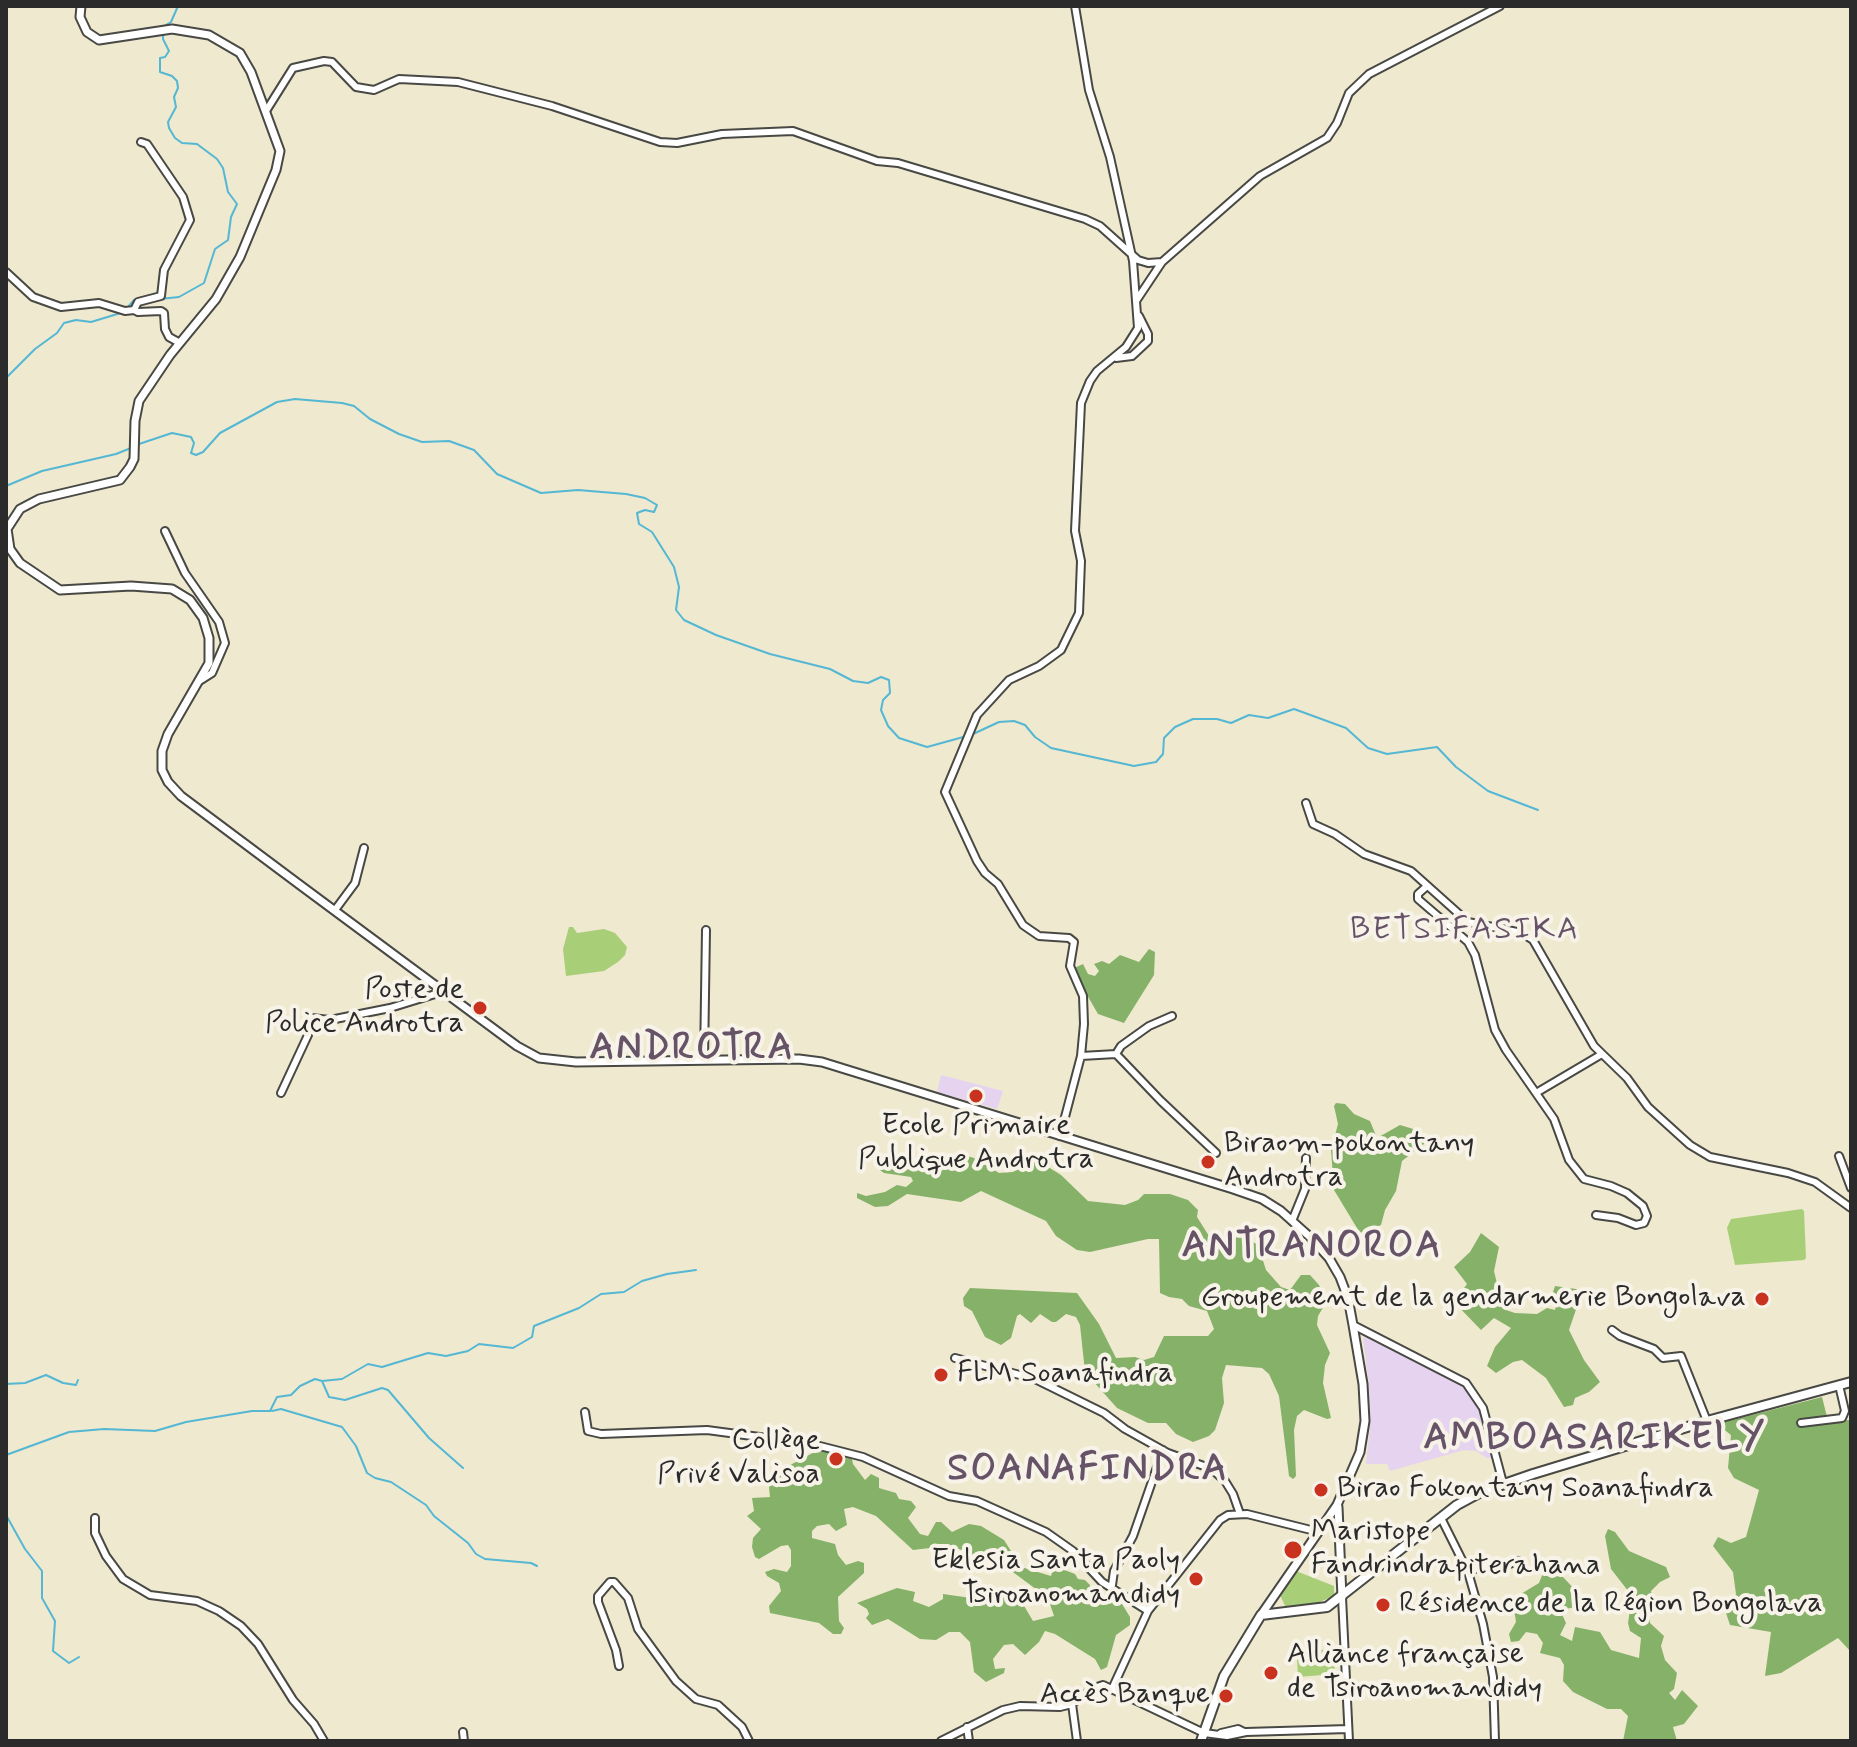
<!DOCTYPE html>
<meta charset="utf-8">
<style>
body{margin:0}
#map{position:relative;width:1857px;height:1747px;overflow:hidden;background:#efe9d0;font-family:Mynerve,sans-serif}
canvas{display:block}
.frame{position:absolute;inset:0;border:8px solid #2b2b2b;pointer-events:none}
</style>
<div id="map">
<canvas width="1857" height="1747"></canvas>
<div class="frame"></div>
</div>
<script>
const ctx = document.querySelector('canvas').getContext('2d');
ctx.lineJoin = 'round';
function paint(path, color) { ctx.fillStyle = color; ctx.fill(path, 'evenodd'); }
const shape = rows => new Path2D(rows.map(r => 'M' + r).join(''));
function strokePath(path, color, width, dash) { ctx.strokeStyle = color; ctx.lineWidth = width; ctx.lineCap = dash ? 'butt' : 'round'; ctx.setLineDash(dash || []); ctx.stroke(path); }
function label(font, color, halo, rows, align = 'center') {
  ctx.font = font + ' Mynerve,sans-serif'; ctx.lineWidth = 8; ctx.setLineDash([]); ctx.textBaseline = 'middle'; ctx.strokeStyle = halo; ctx.fillStyle = color; for (const [text, x, y, turn = 0] of rows) {
    ctx.save(); ctx.translate(x, y); ctx.rotate((+turn || 0) * Math.PI / 180); ctx.textAlign = isNaN(turn) ? turn : align; if (halo) ctx.strokeText(text, 0, 0); ctx.fillText(text, 0, 0); ctx.restore();
  }
}
paint(shape([
 [941,1075,1003,1091,997,1109,937,1092],
 [1363,1337,1371,1338,1465,1386,1482,1414,1493,1458,1487,1458,1476,1451,1464,1450,1390,1471,1387,1464,1366,1464,1370,1427,1369,1386]
]), '#e6d3f0');
paint(shape([
 [569,927,573,927,577,933,604,929,615,933,627,947,625,955,618,962,604,971,566,976,563,949],
 [1802,1209,1804,1211,1806,1258,1804,1260,1735,1265,1727,1228,1731,1219],
 [1296,1571,1334,1586,1334,1596,1310,1606,1286,1608,1280,1595],
 [1329,1649,1330,1656,1334,1656,1335,1674,1298,1677,1297,1658,1313,1657,1313,1651]
]), '#a8ce78');
paint(shape([
 [1149,949,1155,952,1154,975,1124,1023,1098,1014,1072,969,1083,964,1088,974,1095,976,1099,971,1094,964,1102,961,1109,964,1120,955,1139,962],
 [1336,1103,1345,1104,1354,1114,1370,1121,1377,1138,1400,1125,1420,1131,1424,1144,1402,1161,1396,1191,1385,1210,1381,1225,1360,1233,1334,1190,1331,1150,1338,1124,1334,1106],
 [889,1153,907,1153,918,1167,934,1159,940,1166,949,1165,964,1155,974,1158,999,1173,1013,1172,1029,1162,1037,1160,1061,1175,1088,1201,1125,1205,1138,1200,1144,1194,1170,1194,1188,1200,1198,1210,1197,1217,1209,1236,1246,1238,1258,1245,1266,1270,1281,1287,1290,1290,1301,1275,1310,1275,1319,1285,1327,1301,1318,1316,1317,1325,1330,1353,1325,1365,1323,1383,1331,1418,1327,1419,1304,1410,1297,1416,1294,1430,1296,1476,1293,1479,1289,1476,1279,1396,1269,1374,1262,1368,1226,1365,1222,1378,1224,1403,1215,1430,1209,1436,1193,1442,1176,1434,1166,1423,1148,1423,1117,1408,1085,1372,1080,1325,1076,1317,1066,1314,1056,1322,1052,1322,1040,1314,1031,1323,1020,1314,1017,1316,1011,1338,1001,1345,985,1337,972,1311,964,1306,963,1298,970,1288,1077,1293,1099,1324,1116,1358,1135,1357,1144,1360,1154,1357,1164,1336,1208,1336,1214,1329,1207,1311,1189,1306,1182,1299,1169,1297,1160,1293,1159,1239,1148,1239,1090,1252,1077,1250,1056,1236,1046,1221,981,1191,961,1202,907,1194,888,1206,875,1207,857,1198,857,1193,866,1196,885,1192,897,1185,906,1187,913,1181,911,1177,884,1173,880,1170,879,1161],
 [1481,1233,1499,1247,1494,1271,1503,1309,1515,1313,1537,1314,1547,1308,1555,1310,1557,1301,1553,1292,1555,1286,1576,1289,1581,1295,1569,1330,1584,1360,1600,1382,1589,1392,1575,1398,1573,1405,1564,1407,1546,1378,1522,1360,1513,1362,1496,1373,1487,1366,1495,1347,1511,1328,1494,1318,1481,1330,1454,1302,1467,1284,1454,1267,1470,1252],
 [1822,1397,1828,1421,1851,1420,1851,1652,1838,1638,1781,1673,1765,1676,1771,1632,1730,1625,1726,1613,1736,1594,1733,1572,1713,1546,1718,1537,1731,1543,1746,1537,1759,1490,1734,1478,1728,1468,1731,1435,1717,1424],
 [820,1449,852,1459,853,1464,865,1480,871,1474,879,1478,879,1488,896,1493,899,1499,911,1501,916,1507,908,1518,920,1534,928,1536,936,1522,941,1522,952,1532,969,1524,981,1526,1004,1540,1011,1551,1011,1564,1051,1576,1054,1566,1075,1574,1078,1579,1085,1580,1090,1585,1089,1599,1095,1603,1103,1604,1112,1598,1122,1604,1130,1617,1130,1625,1116,1635,1107,1667,1101,1670,1095,1659,1055,1634,1045,1631,1039,1642,1025,1655,1013,1644,1004,1645,993,1659,995,1669,1005,1668,1004,1673,986,1682,974,1672,970,1642,960,1632,949,1632,936,1640,920,1639,888,1619,872,1625,866,1618,869,1614,867,1609,857,1603,897,1588,915,1592,913,1601,929,1607,943,1599,943,1594,971,1598,981,1595,983,1588,998,1594,1010,1593,1020,1599,1033,1621,1054,1616,1048,1598,1002,1564,982,1553,976,1552,970,1556,966,1551,947,1546,913,1550,876,1516,853,1507,844,1509,847,1525,836,1531,829,1524,817,1526,812,1531,812,1538,835,1544,838,1555,846,1565,858,1561,864,1563,864,1573,838,1597,839,1621,844,1628,841,1634,833,1634,819,1623,770,1613,769,1606,781,1591,779,1583,767,1576,765,1572,774,1569,787,1572,791,1566,791,1550,788,1545,781,1546,759,1559,755,1557,752,1547,753,1538,761,1529,747,1516,754,1511,752,1498,770,1497,768,1477],
 [1608,1529,1615,1532,1629,1551,1666,1567,1670,1577,1660,1582,1651,1591,1653,1603,1649,1610,1650,1623,1664,1636,1661,1646,1665,1660,1677,1673,1674,1689,1669,1693,1675,1700,1682,1690,1698,1706,1684,1724,1673,1727,1677,1741,1623,1741,1628,1716,1621,1709,1607,1709,1573,1692,1563,1681,1564,1665,1560,1658,1540,1653,1543,1643,1537,1634,1526,1632,1519,1641,1511,1642,1509,1634,1516,1622,1515,1615,1508,1610,1506,1603,1539,1583,1545,1568,1540,1558,1544,1557,1580,1595,1595,1597,1586,1605,1560,1610,1566,1623,1560,1635,1572,1641,1575,1627,1600,1632,1611,1650,1639,1658,1641,1638,1630,1631,1628,1623,1632,1596,1611,1569,1605,1536]
]), '#86b168');
strokePath(shape([
 [164,26,171,22,178,6],
 [160,299,179,297,204,283,215,249,228,240,231,217,237,204,228,192,223,168,217,159,197,144,182,143,175,138,169,128,168,122,176,107,174,97,178,88,177,81,172,76,160,72,160,58,165,57,169,51,163,39,163,33],
 [128,307,134,300,146,297],
 [6,378,35,349,57,333,64,323,76,320,91,322,124,312],
 [136,445,172,433,191,437,194,443,191,453,196,455,203,452,220,433,277,402,295,399,342,403,354,406,370,419,399,434,422,442,449,441,474,450,497,474,541,493,578,490,626,494,645,498,657,505,654,512,645,510,637,513,639,524,652,532,674,567,679,587,676,610,684,620,716,635,770,654,830,669,853,681,868,683,881,677,889,680,890,693,883,700,881,710,888,726,899,738,927,747,967,736],
 [6,486,42,471,116,454,131,448],
 [973,734,999,722,1014,721,1025,725,1035,737,1051,748,1134,766,1156,762,1163,754,1164,738,1175,727,1193,719,1217,719,1231,723,1249,715,1268,718,1294,709,1346,728,1368,748,1387,754,1437,747,1456,767,1488,791,1538,810],
 [322,1381,342,1379,368,1364,382,1367,428,1353,446,1356,468,1351,479,1344,513,1348,532,1337,534,1326,579,1308,601,1294,624,1292,642,1281,667,1274,696,1270],
 [6,1384,25,1383,46,1375,63,1383,76,1385,78,1380],
 [272,1411,281,1409,342,1427,356,1446,367,1473,375,1478,391,1482,426,1505,434,1516,468,1543,476,1554,485,1559,531,1563,537,1566],
 [6,1455,69,1432,104,1429,155,1431,186,1422,252,1411,270,1411,277,1397,291,1395,300,1386,315,1379,322,1381,329,1397,345,1400,382,1388,388,1390,429,1438,463,1468],
 [6,1515,25,1549,42,1571,42,1598,55,1621,53,1651,69,1663,79,1657]
]), '#54b7d3', 2);
const minor = shape([
 [1075,6,1089,90,1110,157,1133,261,1138,328,1126,347,1097,371,1090,381,1081,403,1075,531,1081,561,1079,613,1061,650,1039,666,1009,680,977,715,945,792,977,861,985,873,998,884,1023,925,1039,936,1069,938,1074,942,1070,966,1083,996,1084,1024,1081,1056],
 [266,111,293,68,324,61,332,62,356,87,374,90,399,79,458,82,552,106,660,142,677,143,722,134,793,131,877,161,898,163,1085,219,1100,226,1138,260,1148,263,1162,262],
 [141,142,147,144,183,197,190,220,164,270,161,296,138,302,134,310,138,312,161,311,164,313,165,329,169,337,180,343],
 [6,272,33,297,61,307,99,303,125,311,134,310],
 [1136,301,1162,262,1260,176,1327,138,1337,123,1349,93,1369,74,1500,6],
 [1116,358,1132,356,1148,341,1148,334,1139,316],
 [165,531,185,573,219,622,225,643,212,673,201,680],
 [1306,803,1313,824,1335,834,1364,854,1411,871,1468,922,1522,933,1533,940,1594,1046,1627,1078,1648,1107,1690,1145,1710,1157,1788,1173,1815,1182,1851,1208],
 [1427,886,1418,894,1418,899,1468,942,1475,955,1495,1030,1506,1050,1554,1119,1569,1160,1584,1179,1611,1186,1627,1193,1643,1206,1647,1216,1644,1223,1636,1225,1618,1218,1596,1215],
 [335,910,355,883,364,848],
 [1116,1054,1121,1046,1149,1026,1172,1016],
 [704,1060,706,930],
 [281,1093,308,1035,311,1018,330,1020,390,1008,445,991],
 [1536,1093,1602,1054],
 [1060,1136,1081,1056,1116,1054,1161,1101,1216,1153],
 [1839,1156,1851,1188],
 [1292,1221,1305,1189,1306,1158],
 [1353,1325,1466,1383,1483,1408,1503,1483],
 [1612,1330,1620,1336,1654,1349,1663,1358,1681,1356,1707,1421],
 [955,1358,1035,1379,1104,1413,1125,1429,1168,1453,1212,1469,1225,1481,1233,1494,1240,1514],
 [585,1412,588,1431,601,1434,707,1430,812,1444,863,1457,949,1496,977,1501,1046,1532,1073,1551,1102,1582,1148,1611],
 [1801,1423,1842,1418,1845,1411,1839,1385],
 [95,1518,95,1533,106,1556,123,1579,150,1595,197,1601,219,1611,241,1626,258,1644,293,1700,314,1724,324,1741],
 [1441,1518,1468,1572,1483,1624,1493,1677,1495,1741],
 [1468,1572,1482,1566,1493,1569,1519,1561],
 [1112,1585,1114,1571,1133,1536,1163,1450],
 [1342,1597,1349,1741],
 [619,1666,616,1650,598,1602,598,1596,610,1582,614,1582,628,1598,638,1629,676,1681,696,1699,718,1705,742,1727,749,1741],
 [1112,1689,1148,1611,1220,1520,1228,1515,1247,1514,1319,1532],
 [967,1727,969,1741],
 [463,1732,464,1741],
 [1221,1733,1238,1729,1244,1732],
 [941,1741,1003,1710,1020,1706,1060,1707,1072,1704],
 [1077,1741,1072,1704,1094,1688,1103,1685,1204,1733,1227,1736,1246,1732,1348,1729]
]);
const tertiary = shape([
 [81,6,80,17,87,32,99,40,172,29,209,35,240,53,251,72,280,151,276,170,240,257,216,299,170,355,139,401,135,421,134,459,130,467,120,480,39,499,20,509,7,529,10,549,20,563,60,590,131,586,172,589,190,600,203,618,209,638,209,663,168,734,162,751,162,770,168,782,181,796,300,885,517,1046,539,1058,576,1062,799,1059,822,1062,1233,1189,1262,1199,1281,1211,1310,1237,1329,1258,1340,1277,1348,1298,1353,1325,1363,1384,1365,1421,1360,1452,1337,1505,1261,1615],
 [1338,1507,1342,1597]
]);
const secondary = shape([
 [1201,1741,1224,1676,1261,1615,1327,1607,1457,1505,1481,1492,1533,1474,1707,1421,1851,1382]
]);
strokePath(minor, '#484844', 10);
strokePath(tertiary, '#484844', 11);
strokePath(secondary, '#484844', 12);
strokePath(minor, '#fff', 6);
strokePath(tertiary, '#fff', 7);
strokePath(secondary, '#fff', 8);
for (const [x, y, r, color] of [
 [480,1008,8,"#c8321e"],
 [976,1096,8,"#c8321e"],
 [1208,1162,8,"#c8321e"],
 [1762,1299,8,"#c8321e"],
 [941,1375,8,"#c8321e"],
 [836,1459,8,"#c8321e"],
 [1321,1490,8,"#c8321e"],
 [1293,1550,10,"#c8321e"],
 [1196,1579,8,"#c8321e"],
 [1383,1605,8,"#c8321e"],
 [1271,1673,8,"#c8321e"],
 [1226,1696,8,"#c8321e"]
]) { const dot = new Path2D(); dot.arc(x, y, r, 0, 2 * Math.PI); ctx.fillStyle = color; ctx.fill(dot); strokePath(dot, '#f7f3e8', 3); }
label('30px', '#2b2b2b', '#f7f3e8', [
 ["Poste de",464,991,"right"],
 ["Police Androtra",464,1025,"right"],
 ["Ecole Primaire",976,1127,"center"],
 ["Publique Androtra",976,1161,"center"],
 ["Biraom-pokontany",1224,1145],
 ["Androtra",1224,1179],
 ["Groupement de la gendarmerie Bongolava",1746,1299,"right"],
 ["FLM Soanafindra",957,1375],
 ["Collège",820,1442,"right"],
 ["Privé Valisoa",820,1476,"right"],
 ["Birao Fokontany Soanafindra",1337,1490],
 ["Maristope",1311,1533],
 ["Fandrindrapiterahana",1311,1567],
 ["Eklesia Santa Paoly",1180,1562,"right"],
 ["Tsiroanomandidy",1180,1596,"right"],
 ["Résidence de la Région Bongolava",1399,1605],
 ["Alliance française",1287,1656],
 ["de Tsiroanomandidy",1287,1690],
 ["Accès Banque",1210,1696,"right"]
], 'left');
ctx.letterSpacing = '2px';
label('32px', '#665367', '#f7f3e8', [
 ["BETSIFASIKA",1465,931]
]);
ctx.letterSpacing = '0px';
ctx.letterSpacing = '2px';
label('bold 38px', '#665367', '#f7f3e8', [
 ["ANDROTRA",692,1050],
 ["ANTRANOROA",1312,1248],
 ["AMBOASARIKELY",1595,1440],
 ["SOANAFINDRA",1088,1471]
]);
ctx.letterSpacing = '0px';
</script>
